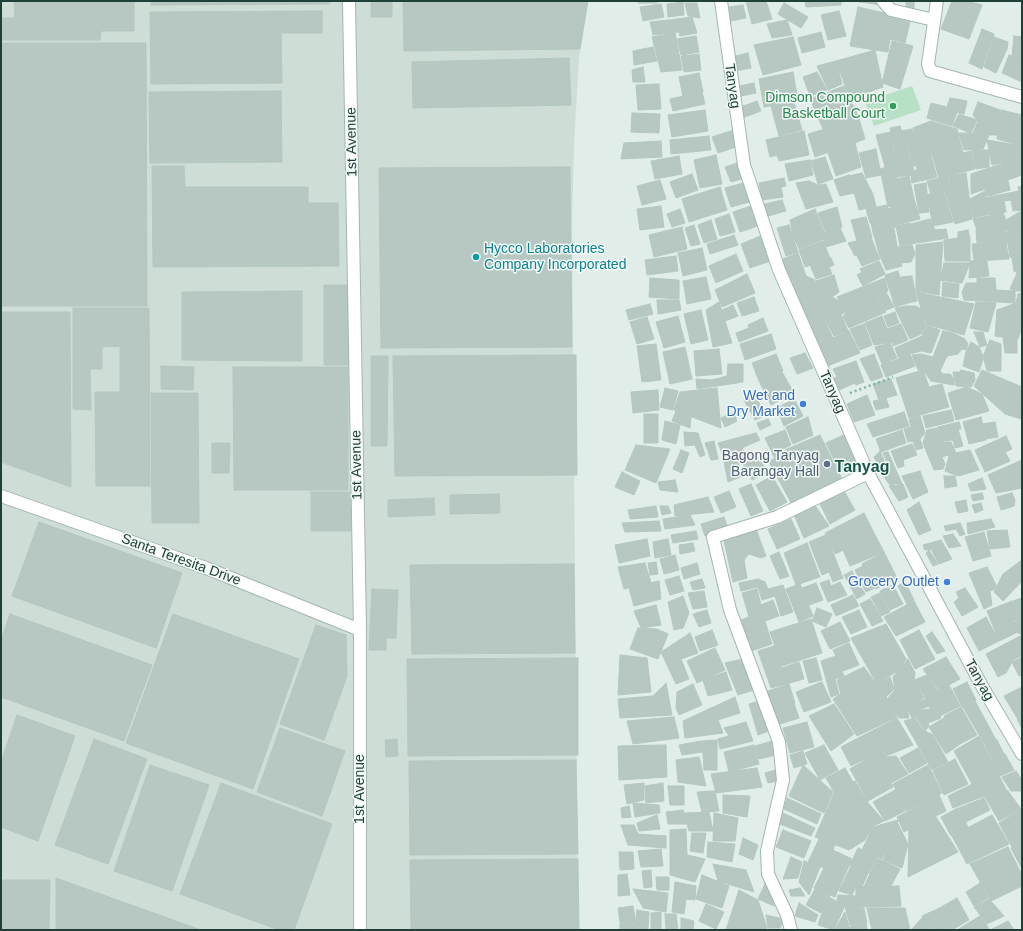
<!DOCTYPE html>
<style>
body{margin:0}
#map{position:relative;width:1023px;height:931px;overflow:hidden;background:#e1ede8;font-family:Arial,sans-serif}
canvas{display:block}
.frame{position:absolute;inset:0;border:2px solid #1f4039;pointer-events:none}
</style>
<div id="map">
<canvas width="1023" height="931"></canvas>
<div class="frame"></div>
</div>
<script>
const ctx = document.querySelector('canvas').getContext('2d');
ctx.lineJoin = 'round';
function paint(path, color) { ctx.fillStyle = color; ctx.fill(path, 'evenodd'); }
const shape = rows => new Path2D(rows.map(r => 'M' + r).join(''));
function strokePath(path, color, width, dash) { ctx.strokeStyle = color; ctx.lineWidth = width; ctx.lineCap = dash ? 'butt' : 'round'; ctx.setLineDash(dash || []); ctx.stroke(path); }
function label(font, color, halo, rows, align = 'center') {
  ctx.font = font + ' Arial,sans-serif'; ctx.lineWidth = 3; ctx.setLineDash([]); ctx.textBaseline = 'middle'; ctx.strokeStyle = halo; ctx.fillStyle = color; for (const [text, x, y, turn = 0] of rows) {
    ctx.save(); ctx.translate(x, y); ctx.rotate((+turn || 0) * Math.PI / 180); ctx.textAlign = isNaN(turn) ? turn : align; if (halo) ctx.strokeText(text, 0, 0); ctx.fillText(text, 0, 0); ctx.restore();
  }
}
paint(shape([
 [1,1,588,1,579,58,574,145,572,231,578,930,1,930]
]), '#cfddd7');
paint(shape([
 [912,86,921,110,874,126,865,102]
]), '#b7e1c4');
const building = shape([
 [14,1,134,1,134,31,101,31,100,40,1,40,1,18,15,18,14,1],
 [151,1,330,1,330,4,151,5,151,1],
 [371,1,392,1,392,17,371,17,371,1],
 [403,1,588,1,580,49,404,51,403,1],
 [638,1,657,1,657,3,638,3,638,1],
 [746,1,766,1,772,19,752,24,746,1],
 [805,1,841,1,841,5,806,7,805,1],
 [853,1,879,1,881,5,853,1],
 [906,1,914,1,914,9,906,8,906,1],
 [952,1,967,1,982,5,969,39,941,29,952,1],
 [683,2,684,15,668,17,667,4,683,2],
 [685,3,697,3,700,18,688,16,685,3],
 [784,3,808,17,801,28,778,14,784,3],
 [661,4,664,17,643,21,640,7,661,4],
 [743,5,746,18,726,22,723,8,743,5],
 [858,7,893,15,888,52,850,46,858,7],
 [322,11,322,33,281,33,282,83,151,84,150,12,322,11],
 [839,11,846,36,828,40,821,15,839,11],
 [692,17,697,33,680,36,677,19,692,17],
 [893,18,910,22,905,43,890,39,893,18],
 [677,19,679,32,653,35,650,22,677,19],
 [787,20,792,35,772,38,767,24,787,20],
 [982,29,994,34,982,69,969,63,982,29],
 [821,32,825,47,802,53,798,38,821,32],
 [675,33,682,70,661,72,652,37,675,33],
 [696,36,699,52,681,55,677,39,696,36],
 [1014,36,1022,37,1022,59,1012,56,1014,36],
 [793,37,801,65,763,75,754,45,793,37],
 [994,37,1008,42,1007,49,996,73,984,67,994,37],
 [892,41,913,46,900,89,882,83,892,41],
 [1,43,146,43,147,306,1,306,1,43],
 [653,47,657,61,634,65,633,51,653,47],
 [875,50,883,87,850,99,836,61,875,50],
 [748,53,751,68,735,71,732,57,748,53],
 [699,54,701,70,684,72,681,56,699,54],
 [1009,55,1022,59,1022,82,1002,73,1009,55],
 [569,58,571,105,413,108,412,62,569,58],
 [836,61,842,84,828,90,817,66,836,61],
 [643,67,645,82,633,82,632,70,643,67],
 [793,72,798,101,764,107,759,79,793,72],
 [817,72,827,90,810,96,803,77,817,72],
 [699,73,703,92,683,97,679,77,699,73],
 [754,83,756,93,736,97,734,87,754,83],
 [659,84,661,109,638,110,636,85,659,84],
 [844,86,859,118,823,129,810,99,844,86],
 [281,91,282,162,150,163,149,92,281,91],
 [702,92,705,104,673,111,670,99,702,92],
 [950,98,967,101,964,114,957,112,952,126,927,118,931,103,947,107,950,98],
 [757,101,761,111,742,118,738,108,757,101],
 [794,102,802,130,779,136,771,106,794,102],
 [978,102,1000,110,997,135,989,135,983,149,964,150,959,133,973,133,978,121,973,115,978,102],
 [705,110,708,131,672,137,668,115,705,110],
 [1001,110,1022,115,1022,146,997,139,1001,110],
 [632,113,660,114,659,133,631,132,632,113],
 [959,114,977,120,971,133,953,126,959,114],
 [859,119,865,139,815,157,808,134,859,119],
 [931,121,957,129,963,153,971,151,975,169,939,178,932,154,911,158,907,144,918,141,913,128,931,121],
 [900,126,904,141,893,143,890,128,900,126],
 [912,129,918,141,906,144,910,159,931,155,933,163,913,166,911,160,899,161,896,164,894,143,905,141,901,131,912,129],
 [734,130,739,146,718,153,712,137,734,130],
 [804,131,809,155,779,161,777,155,770,157,766,140,804,131],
 [891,132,896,164,885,167,876,135,891,132],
 [709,136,711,150,671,154,670,140,709,136],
 [987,140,1022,146,1022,158,992,165,987,140],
 [661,141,662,157,621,159,624,143,661,141],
 [855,143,861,167,836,176,828,153,855,143],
 [876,149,881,175,866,178,859,153,876,149],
 [972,150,989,150,989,167,976,169,972,150],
 [716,155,722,184,700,188,694,160,716,155],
 [679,156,682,174,655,179,651,161,679,156],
 [825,157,833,179,818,184,811,161,825,157],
 [1022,159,1022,175,1008,180,1004,163,1022,159],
 [810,160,813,175,789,181,785,164,810,160],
 [911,160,914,171,917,170,920,181,912,183,911,175,897,177,895,165,898,162,911,160],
 [740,162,745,178,731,182,725,167,740,162],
 [933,163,937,177,921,181,916,166,933,163],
 [1004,163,1010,190,988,196,985,189,971,194,971,174,1004,163],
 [894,165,902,203,888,207,880,169,894,165],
 [152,166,184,166,185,187,308,187,308,203,338,203,339,266,153,267,152,166],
 [570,167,572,347,381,348,379,168,570,167],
 [862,173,873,194,856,199,849,176,862,173],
 [966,173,972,219,955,224,944,189,951,187,949,176,966,173],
 [692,174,698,190,676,198,670,182,692,174],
 [849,175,854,193,840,196,834,180,849,175],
 [909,176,914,199,902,203,897,179,909,176],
 [948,176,950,187,931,194,927,181,948,176],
 [784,178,786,186,781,187,783,197,762,200,759,183,784,178],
 [660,180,666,199,642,205,637,186,660,180],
 [809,181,818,185,826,184,833,202,806,209,796,183,809,181],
 [747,182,753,201,731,207,725,188,747,182],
 [926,183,929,212,919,213,914,185,926,183],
 [1022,186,1022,207,1018,187,1022,186],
 [720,187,727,210,689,222,682,199,720,187],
 [943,189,953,222,933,226,927,195,943,189],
 [985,191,987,196,984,197,984,206,986,215,973,218,970,199,985,191],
 [1019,191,1022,210,1013,211,1011,200,1004,201,1006,212,986,215,984,198,1019,191],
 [873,195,876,206,859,210,856,199,873,195],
 [914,199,920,219,896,225,891,206,914,199],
 [782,200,786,211,764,217,761,205,782,200],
 [754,205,761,225,740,232,733,212,754,205],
 [887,205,888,209,891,208,894,217,870,223,866,209,887,205],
 [661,206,664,227,640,230,637,209,661,206],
 [837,207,842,227,826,233,818,213,837,207],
 [680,209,685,223,672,227,667,214,680,209],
 [815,209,825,234,822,240,799,249,793,235,790,220,815,209],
 [1021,211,1022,230,1005,231,1003,222,1021,211],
 [1003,213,1006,220,977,230,973,219,1003,213],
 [729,214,735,232,720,236,715,219,729,214],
 [866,217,872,237,857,241,851,220,866,217],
 [894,218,896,227,873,232,871,223,894,218],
 [930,219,935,230,946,229,948,238,917,243,911,224,930,219],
 [711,220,717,239,704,243,698,225,711,220],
 [1003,221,1007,243,977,243,976,230,1003,221],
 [910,223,916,243,900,246,896,226,910,223],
 [694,225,700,244,691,246,685,228,694,225],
 [789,225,798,252,786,256,777,228,789,225],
 [682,227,687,249,654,257,649,235,682,227],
 [840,228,846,241,826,247,823,238,826,233,840,228],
 [894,228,897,246,878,250,873,232,894,228],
 [968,230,970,239,970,261,945,261,944,240,958,238,958,232,968,230],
 [1022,230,1022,262,1010,257,1006,232,1022,230],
 [734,235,738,245,710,254,707,244,734,235],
 [763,235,773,260,750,268,741,244,763,235],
 [871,237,875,248,855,256,848,243,871,237],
 [823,241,830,258,805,267,799,250,823,241],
 [943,242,939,295,916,291,916,245,943,242],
 [1006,243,1009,259,974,261,972,244,1006,243],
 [912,245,915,254,911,262,902,263,898,247,912,245],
 [897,246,902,266,886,270,878,251,897,246],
 [702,248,707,270,683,276,678,253,702,248],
 [875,248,880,259,862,266,857,256,875,248],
 [798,253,806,276,787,283,778,261,798,253],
 [736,254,743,271,716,283,709,266,736,254],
 [676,256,678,271,647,275,645,260,676,256],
 [831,258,834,265,829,267,832,274,816,279,810,265,831,258],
 [1012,258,1022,262,1022,275,1014,271,1012,258],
 [879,261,885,274,863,286,857,275,862,272,860,269,879,261],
 [970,261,987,261,989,276,969,278,970,261],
 [944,263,970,263,962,283,940,280,944,263],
 [898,271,908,303,895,307,885,275,898,271],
 [1017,273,1022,276,1022,291,1016,291,1010,289,1017,273],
 [747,274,755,293,722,307,715,290,747,274],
 [834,275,839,292,832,297,839,301,845,312,841,315,848,331,834,336,813,297,816,281,834,275],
 [806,276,815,280,813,296,833,338,813,345,788,284,806,276],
 [912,276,917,301,908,303,901,277,912,276],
 [706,277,711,299,687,304,683,281,706,277],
 [650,278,679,280,679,299,649,297,650,278],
 [885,278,888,291,876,295,886,312,849,328,843,317,846,312,837,297,885,278],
 [977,278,995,278,996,290,1015,291,1015,303,964,300,962,292,966,283,977,283,977,278],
 [943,282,959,284,958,298,942,296,943,282],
 [324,285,348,285,349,365,324,365,324,285],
 [302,291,302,361,182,360,182,292,302,291],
 [886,292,894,307,886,310,877,295,886,292],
 [916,292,974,304,964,335,926,324,916,292],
 [1022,293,1022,326,1018,339,995,336,997,310,1016,303,1018,294,1022,293],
 [754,297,759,311,742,316,737,303,754,297],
 [657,300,679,300,681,310,658,314,657,300],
 [719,302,732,343,713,347,706,310,719,302],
 [976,302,996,303,988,332,970,328,976,302],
 [650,304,653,314,629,320,626,310,650,304],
 [733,305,738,316,725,321,722,310,733,305],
 [906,306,916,306,921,309,925,326,921,334,910,339,895,308,906,306],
 [73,308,149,308,150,486,96,486,95,392,120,392,120,346,102,347,102,369,90,369,91,410,73,409,73,308],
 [701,310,708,340,691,344,684,314,701,310],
 [1,312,70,312,71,487,1,462,1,312],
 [895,312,899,323,888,327,884,316,895,312],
 [678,316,685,342,664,348,656,322,678,316],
 [882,316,892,342,874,345,865,323,882,316],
 [647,317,654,339,637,344,630,322,647,317],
 [763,318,768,331,739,342,736,333,749,328,748,325,763,318],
 [864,324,872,345,860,350,850,329,864,324],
 [901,324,908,340,893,346,887,329,901,324],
 [926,325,940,330,931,353,921,351,910,354,915,366,886,377,881,365,899,359,895,348,922,336,926,325],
 [849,331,860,353,825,367,814,346,849,331],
 [943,331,953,333,965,339,968,344,966,350,962,349,958,354,947,356,940,371,943,374,950,374,954,379,954,385,931,381,923,370,918,370,912,355,921,354,933,357,943,331],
 [974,332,983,332,987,345,980,347,974,332],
 [771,334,776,349,745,360,740,344,771,334],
 [1003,337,1017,339,1017,353,1005,353,1003,337],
 [990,340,1001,344,1001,371,987,371,983,356,990,340],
 [971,342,979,347,982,354,983,359,979,372,963,366,966,352,971,342],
 [890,343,897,358,882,364,875,347,890,343],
 [656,344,661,380,642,382,637,346,656,344],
 [685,347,692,379,670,384,663,352,685,347],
 [719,349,722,374,696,376,694,351,719,349],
 [805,353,813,368,797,374,790,358,805,353],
 [776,354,783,371,759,381,752,363,776,354],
 [874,354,883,377,871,381,860,359,874,354],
 [576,355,577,475,395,476,393,356,576,355],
 [371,356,388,356,387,446,371,446,371,356],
 [856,361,864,382,856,385,855,383,839,390,837,385,832,387,829,381,837,377,833,369,856,361],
 [728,364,743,364,743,382,697,389,696,379,712,380,727,376,728,364],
 [161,366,194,367,193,390,161,389,161,366],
 [233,367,348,367,348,490,234,490,233,367],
 [923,370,929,387,942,384,949,407,909,418,896,378,923,370],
 [961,370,974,373,975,380,971,387,956,386,953,372,959,372,961,370],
 [982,370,1022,387,1021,419,1005,414,974,386,982,370],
 [782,372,794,393,771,405,759,381,782,372],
 [891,379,897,395,886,398,889,407,876,410,873,401,879,400,873,384,891,379],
 [967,387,982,394,989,411,956,420,948,393,967,387],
 [665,388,678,391,673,410,660,407,665,388],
 [717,388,721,428,674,410,680,392,717,388],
 [658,390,659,410,633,413,631,392,658,390],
 [151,393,198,393,199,523,152,523,151,393],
 [754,395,767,415,755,420,744,400,754,395],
 [867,395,875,415,854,422,847,404,867,395],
 [794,399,803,416,784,426,777,408,794,399],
 [951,410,954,421,926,428,923,416,951,410],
 [676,411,691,417,690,428,672,421,676,411],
 [734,412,737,421,725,427,721,418,734,412],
 [904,412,909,426,873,437,867,424,904,412],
 [644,414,658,414,658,443,644,443,644,414],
 [920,416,925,433,920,439,923,448,916,450,913,441,908,442,904,429,911,427,909,419,920,416],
 [808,417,813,435,793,444,786,427,808,417],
 [981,417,986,440,969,444,963,422,981,417],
 [768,419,771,425,760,430,757,423,768,419],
 [665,421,680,425,676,444,662,440,665,421],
 [959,422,961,429,958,429,963,446,955,448,953,440,943,441,938,427,959,422],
 [995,422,998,437,985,439,982,424,995,422],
 [937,428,943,442,951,442,956,453,970,450,979,470,958,476,945,471,949,456,948,455,942,457,945,464,943,469,934,470,923,443,927,430,937,428],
 [785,430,791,445,775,453,776,456,774,457,765,438,785,430],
 [902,430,906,443,881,452,876,439,902,430],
 [684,432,698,433,705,455,700,457,695,445,685,446,684,432],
 [756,433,760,440,742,448,747,455,739,459,735,453,723,456,718,443,756,433],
 [848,433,859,461,840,472,826,443,848,433],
 [820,435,843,481,794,508,769,462,787,449,820,435],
 [1006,436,1012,449,1005,452,1010,461,985,472,975,450,1006,436],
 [714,441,718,459,711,460,705,443,714,441],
 [212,443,230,443,229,473,212,473,212,443],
 [912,444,917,455,903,460,904,466,898,468,891,451,912,444],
 [636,445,670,449,656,483,625,470,636,445],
 [681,450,689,453,682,473,673,469,681,450],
 [880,451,888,469,882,472,874,457,880,451],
 [888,452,902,484,889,484,883,475,891,471,883,453,888,452],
 [736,457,743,476,728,482,724,462,736,457],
 [759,458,767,472,752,480,743,464,759,458],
 [1022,460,1022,488,996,493,988,475,1022,460],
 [920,471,928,492,913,499,902,476,920,471],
 [622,472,640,481,634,495,615,487,622,472],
 [772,476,787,502,770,511,756,485,772,476],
 [944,476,955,476,957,486,945,488,944,476],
 [982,478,986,489,971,491,968,484,982,478],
 [675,480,678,492,660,490,658,482,675,480],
 [893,483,895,486,903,484,908,497,899,501,889,486,893,483],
 [751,484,763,511,751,516,739,489,751,484],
 [843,489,855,510,830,524,819,502,843,489],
 [729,491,736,507,721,513,714,497,729,491],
 [311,492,350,492,351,531,311,531,311,492],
 [982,493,984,499,973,501,971,495,982,493],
 [1012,493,1015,500,1014,506,1001,510,997,497,1012,493],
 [499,494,500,513,450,514,450,495,499,494],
 [708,497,714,512,675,516,674,505,708,497],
 [434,498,435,515,388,517,388,500,434,498],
 [966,500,968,511,958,513,955,502,966,500],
 [919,502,931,530,919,535,907,510,919,502],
 [981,503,983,510,975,513,972,505,981,503],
 [814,504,829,526,804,538,793,512,814,504],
 [656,506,658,517,630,519,628,510,656,506],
 [660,506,668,506,671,513,662,515,660,506],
 [864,513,875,535,835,554,825,533,864,513],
 [690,515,695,525,665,529,663,519,690,515],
 [724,517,728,528,705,536,701,524,724,517],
 [791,519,800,539,777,549,768,529,791,519],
 [991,519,995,527,968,534,967,523,991,519],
 [659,521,661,531,625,532,622,523,659,521],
 [39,522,182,573,156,648,12,596,39,522],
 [960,523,965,534,960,536,956,529,946,531,944,526,960,523],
 [756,529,766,556,761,558,749,554,744,560,747,578,733,582,723,536,756,529],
 [1007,530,1010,547,990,549,987,531,1007,530],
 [696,531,698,539,673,543,671,535,696,531],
 [984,532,991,556,973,561,965,537,984,532],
 [953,534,961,546,949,548,943,536,953,534],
 [826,535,843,578,833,582,829,572,822,575,809,542,826,535],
 [875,535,884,552,850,566,843,550,875,535],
 [647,539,650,556,619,563,615,545,647,539],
 [668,539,671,555,655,558,653,542,668,539],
 [941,540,952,559,939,564,931,549,925,550,923,545,941,540],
 [693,543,695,551,680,554,679,545,693,543],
 [807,543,820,577,796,585,784,553,807,543],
 [929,550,938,564,933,566,926,553,929,550],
 [779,552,789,576,780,579,770,556,779,552],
 [884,552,897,578,876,589,862,564,884,552],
 [675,555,679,570,664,574,660,559,675,555],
 [1022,560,1022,581,1003,601,994,592,1003,574,1022,560],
 [656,562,658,574,650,575,648,563,656,562],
 [645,563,651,583,624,589,618,567,645,563],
 [697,563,700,574,684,579,681,568,697,563],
 [574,564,575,653,412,654,410,565,574,564],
 [863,566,875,588,866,592,855,570,863,566],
 [987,567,996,585,995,589,990,591,992,605,984,609,969,573,987,567],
 [852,571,865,594,857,599,844,575,852,571],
 [679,576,684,591,670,595,665,580,679,576],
 [702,579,705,588,693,590,690,582,702,579],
 [758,579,765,582,768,589,783,585,793,612,781,616,775,596,762,600,758,587,741,591,739,583,758,579],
 [829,580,831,586,840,582,847,595,828,602,820,583,829,580],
 [659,581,661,599,634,606,629,588,659,581],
 [905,582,914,600,907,604,898,586,905,582],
 [816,583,823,600,809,605,802,588,816,583],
 [800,584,813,616,799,622,786,589,800,584],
 [893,585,903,604,890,610,880,591,893,585],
 [965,588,978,607,962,616,954,602,959,598,956,592,965,588],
 [372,589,398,590,396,638,386,638,386,650,369,650,372,589],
 [757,589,761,605,773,600,779,616,765,621,772,644,751,651,741,620,749,617,742,593,757,589],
 [704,591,707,607,693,609,688,593,704,591],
 [880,593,890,612,881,616,871,597,880,593],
 [853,595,859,606,836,616,831,605,853,595],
 [683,596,689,613,683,628,674,630,668,602,683,596],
 [1022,598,1022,618,1021,619,1013,601,1022,598],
 [870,599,883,621,872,626,860,604,870,599],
 [914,601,925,622,896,636,884,617,914,601],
 [1012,601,1020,618,1013,621,1018,632,999,641,987,611,1012,601],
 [656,605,661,625,641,628,634,611,656,605],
 [817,608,832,614,826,627,812,621,817,608],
 [707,610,711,623,699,627,693,614,707,610],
 [859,610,867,627,851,634,842,617,859,610],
 [10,614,152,665,124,741,1,697,1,640,10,614],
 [173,614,299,659,253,789,126,743,173,614],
 [986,617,999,641,979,651,967,628,986,617],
 [1022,618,1022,633,1019,634,1014,622,1022,618],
 [811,619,822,653,782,666,770,632,811,619],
 [840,622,850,641,830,649,821,631,840,622],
 [886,624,906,659,899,670,877,684,851,638,886,624],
 [316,625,346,635,347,676,324,740,280,724,316,625],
 [638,628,657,629,668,634,658,659,630,649,638,628],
 [712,630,718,645,700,651,695,637,712,630],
 [919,630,935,659,915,669,900,640,919,630],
 [932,632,945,651,937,654,926,636,932,632],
 [690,633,698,653,681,659,689,679,676,684,661,652,690,633],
 [1022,635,1022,655,1013,660,1006,673,998,677,986,654,1022,635],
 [849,643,859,665,843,671,833,650,849,643],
 [774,646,782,668,799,662,804,679,771,688,758,651,774,646],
 [715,648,725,670,697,683,687,661,715,648],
 [620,655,647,658,651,692,618,695,620,655],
 [836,656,844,676,835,679,839,694,831,697,821,661,836,656],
 [946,657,960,679,939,690,923,669,946,657],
 [1022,657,1022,675,1019,676,1012,662,1022,657],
 [578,658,578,755,408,756,407,659,578,658],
 [816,658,822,680,809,683,803,661,816,658],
 [743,659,754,690,738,695,725,663,743,659],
 [908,659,915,673,914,680,924,698,907,708,909,718,899,718,887,699,895,690,893,677,908,659],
 [864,667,877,685,890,677,894,689,886,697,897,717,857,736,833,699,841,694,837,680,864,667],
 [726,672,732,690,708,696,703,680,726,672],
 [927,675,938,691,925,697,914,680,927,675],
 [822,682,831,702,804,712,796,692,822,682],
 [967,682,976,700,962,707,953,689,967,682],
 [666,683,672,715,620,718,618,699,653,696,666,683],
 [693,684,702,705,679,715,676,708,677,692,693,684],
 [789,684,795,703,771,711,765,692,789,684],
 [949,685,960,706,940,716,937,708,930,708,925,697,949,685],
 [1022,687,1022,716,1017,718,1004,696,1022,687],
 [735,697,740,713,718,720,723,733,685,738,683,721,735,697],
 [925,699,929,706,922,709,929,726,925,731,916,717,912,718,907,708,925,699],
 [759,701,769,731,758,735,749,704,759,701],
 [975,701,996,740,985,745,963,707,975,701],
 [794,703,799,718,777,725,772,711,794,703],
 [834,704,854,734,831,751,809,716,834,704],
 [961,707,977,735,960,744,944,716,961,707],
 [936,708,941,718,928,723,923,710,936,708],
 [17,715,75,736,38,841,1,827,1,762,17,715],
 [674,717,679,738,633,744,627,721,674,717],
 [1022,717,1022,729,1017,719,1022,717],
 [897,718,913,745,886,756,883,750,851,766,841,747,897,718],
 [915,718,923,730,933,735,948,762,932,770,904,721,915,718],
 [944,718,960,744,946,754,929,727,944,718],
 [746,722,753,741,720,749,718,739,729,736,724,728,746,722],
 [807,722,814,747,790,753,783,728,807,722],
 [280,728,345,751,322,816,257,792,280,728],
 [979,736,997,772,972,784,954,751,979,736],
 [94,739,147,759,108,864,55,845,94,739],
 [397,739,398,756,386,757,385,740,397,739],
 [717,740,717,770,704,770,702,741,717,740],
 [776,740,780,754,759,759,755,746,776,740],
 [997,740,1004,754,992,760,985,745,997,740],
 [701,741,702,752,682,755,679,745,701,741],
 [666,745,667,777,619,780,618,746,666,745],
 [754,745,759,764,729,772,724,752,754,745],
 [824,745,838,770,820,780,805,753,824,745],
 [918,748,927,763,909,773,900,758,918,748],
 [803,751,807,764,794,768,790,755,803,751],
 [882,751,886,757,896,756,908,774,891,783,876,754,882,751],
 [875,754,893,787,868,801,850,769,875,754],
 [1005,754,1014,770,1000,776,992,761,1005,754],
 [699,757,706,786,678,782,676,760,699,757],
 [955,759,968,784,944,795,933,771,955,759],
 [576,760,578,854,410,855,409,761,576,760],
 [150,765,209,785,172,891,114,871,150,765],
 [803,765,833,792,824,813,789,796,803,765],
 [928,765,942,793,906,811,893,784,928,765],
 [757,768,762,787,716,793,711,774,757,768],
 [845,768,853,782,834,792,826,778,845,768],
 [779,769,782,780,768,783,765,773,779,769],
 [1016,771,1022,780,1022,791,1011,791,1002,777,1016,771],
 [997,772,1007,791,982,797,953,808,948,796,997,772],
 [855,781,869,804,884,821,873,826,865,840,849,850,815,837,835,791,855,781],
 [221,783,332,824,294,930,279,930,180,894,221,783],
 [644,783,644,800,627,804,624,785,644,783],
 [663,783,664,801,646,803,645,786,663,783],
 [668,786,684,786,684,805,670,805,668,786],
 [895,790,905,811,885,821,873,802,895,790],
 [715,791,719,811,702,812,697,792,715,791],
 [1008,791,1021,809,999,821,985,797,1008,791],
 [723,795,750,796,747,817,723,813,723,795],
 [939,795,946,811,904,832,897,817,939,795],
 [787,798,821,814,817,824,784,809,787,798],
 [984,798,990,810,966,822,959,808,984,798],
 [633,803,659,805,660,813,635,817,633,803],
 [629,806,631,817,622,818,621,808,629,806],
 [958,808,968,827,951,836,941,817,958,808],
 [1022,809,1022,841,1012,847,999,823,1022,809],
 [683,810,686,824,668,824,666,812,683,810],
 [709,812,713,831,689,831,684,813,709,812],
 [714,813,738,818,735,841,713,841,714,813],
 [783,813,815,828,811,836,780,824,783,813],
 [657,815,660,829,639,831,637,823,657,815],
 [992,815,1009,844,967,864,952,836,992,815],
 [936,817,958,852,908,877,909,829,936,817],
 [898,820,882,859,862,850,873,827,898,820],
 [897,822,908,844,902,868,883,860,897,822],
 [621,825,634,825,638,834,666,836,666,848,628,845,621,825],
 [686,829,687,855,705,859,695,882,670,875,670,830,686,829],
 [783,830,811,841,804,858,776,847,783,830],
 [692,833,706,833,703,853,690,851,692,833],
 [743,838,758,845,753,860,739,854,743,838],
 [819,839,835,845,824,868,808,862,819,839],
 [708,842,735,844,732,862,707,857,708,842],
 [1022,842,1022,869,1011,848,1022,842],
 [1008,847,1022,875,1022,886,991,901,970,864,1008,847],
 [858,848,877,856,869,873,850,865,858,848],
 [661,849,663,866,641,867,638,851,661,849],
 [833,850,852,859,835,897,814,888,833,850],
 [619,852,633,852,634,869,620,870,619,852],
 [791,857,802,862,798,878,783,879,791,857],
 [877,858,900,869,891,886,864,887,877,858],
 [578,859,579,930,411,930,410,860,578,859],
 [804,861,820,867,809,895,799,882,804,861],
 [713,864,746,870,754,892,718,881,713,864],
 [851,866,868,873,862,887,856,887,852,895,839,891,851,866],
 [651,870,652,887,644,888,642,871,651,870],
 [627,874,630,895,618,896,618,875,627,874],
 [702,875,729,886,722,908,696,899,702,875],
 [656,877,669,877,669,890,657,890,656,877],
 [56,878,201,930,56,930,56,878],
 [1,880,50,880,49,930,1,930,1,880],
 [675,882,696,886,695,900,686,899,684,914,672,912,675,882],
 [980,883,988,898,974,906,966,892,980,883],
 [765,884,772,895,774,906,758,899,765,884],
 [899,886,901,906,873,907,847,906,837,900,838,895,856,896,856,887,899,886],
 [800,888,805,896,791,896,789,890,800,888],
 [633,889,668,893,666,912,643,908,633,889],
 [815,889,830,896,821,913,806,905,815,889],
 [739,890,758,900,767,928,765,930,726,930,739,890],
 [830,898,845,905,834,930,818,925,824,907,830,898],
 [957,898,969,920,952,930,947,930,936,910,957,898],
 [989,899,1004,916,987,924,974,907,989,899],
 [799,903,818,915,815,922,795,916,799,903],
 [706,904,724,912,716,929,699,921,706,904],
 [633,906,636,923,620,922,618,908,633,906],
 [845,906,864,908,867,923,850,925,845,906],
 [867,908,905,908,910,930,872,930,867,908],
 [637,910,649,912,648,930,635,930,637,910],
 [935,910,946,930,930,930,922,916,935,910],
 [661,912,661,930,651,930,651,913,661,912],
 [845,912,850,930,835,930,845,912],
 [665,914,676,914,678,930,666,930,665,914],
 [766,915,783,919,780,928,768,928,766,915],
 [980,916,990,930,957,930,980,916],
 [923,917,929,930,911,930,923,917],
 [681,918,694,921,693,930,681,930,681,918],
 [1008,921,1014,930,993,930,992,929,1008,921],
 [620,923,635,924,635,930,620,930,620,923],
 [866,924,867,930,851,930,850,926,866,924]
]);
paint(building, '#b6c8c1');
strokePath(building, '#b2c8c0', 1);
const minor = shape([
 [349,1,360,630,360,930],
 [721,1,744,165,779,270,868,473,983,688,1022,754],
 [883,1,891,10,934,20],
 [937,1,928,64,930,71,1022,97],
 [1,496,206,568,360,630],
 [791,930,787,915,768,874,767,851,783,780,779,742,730,610,713,537,777,517,868,473]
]);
strokePath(minor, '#a3b6b0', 14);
strokePath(shape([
 [850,393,893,377]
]), '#7db5a6', 2.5, [2, 3]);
strokePath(minor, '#fff', 12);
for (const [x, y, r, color] of [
 [893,106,4,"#2e9e5b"],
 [476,257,4,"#0f9aa8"],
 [803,404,4,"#3f7fe0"],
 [827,464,4,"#5c6f8a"],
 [947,582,4,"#3f7fe0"]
]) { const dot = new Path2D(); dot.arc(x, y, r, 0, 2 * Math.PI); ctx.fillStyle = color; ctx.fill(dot); strokePath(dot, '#f2f9f6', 1.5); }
label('14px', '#1f4039', '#f2f9f6', [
 ["Tanyag",732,86,82],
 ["1st Avenue",352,142,-91],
 ["Tanyag",832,392,66],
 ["1st Avenue",357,465,-91],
 ["Santa Teresita Drive",181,560,20],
 ["Tanyag",979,680,61],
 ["1st Avenue",360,789,-90]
]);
label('14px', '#27864d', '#f2f9f6', [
 ["Dimson Compound",885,98],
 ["Basketball Court",885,114]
], 'right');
label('14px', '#0d838f', '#f2f9f6', [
 ["Hycco Laboratories",484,249],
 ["Company Incorporated",484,265]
], 'left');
label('14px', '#366cbe', '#f2f9f6', [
 ["Wet and",795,396],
 ["Dry Market",795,412],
 ["Grocery Outlet",939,582]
], 'right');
label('14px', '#4e5e75', '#f2f9f6', [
 ["Bagong Tanyag",819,456],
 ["Barangay Hall",819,472]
], 'right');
label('bold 16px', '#185549', '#f2f9f6', [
 ["Tanyag",862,468]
]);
</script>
